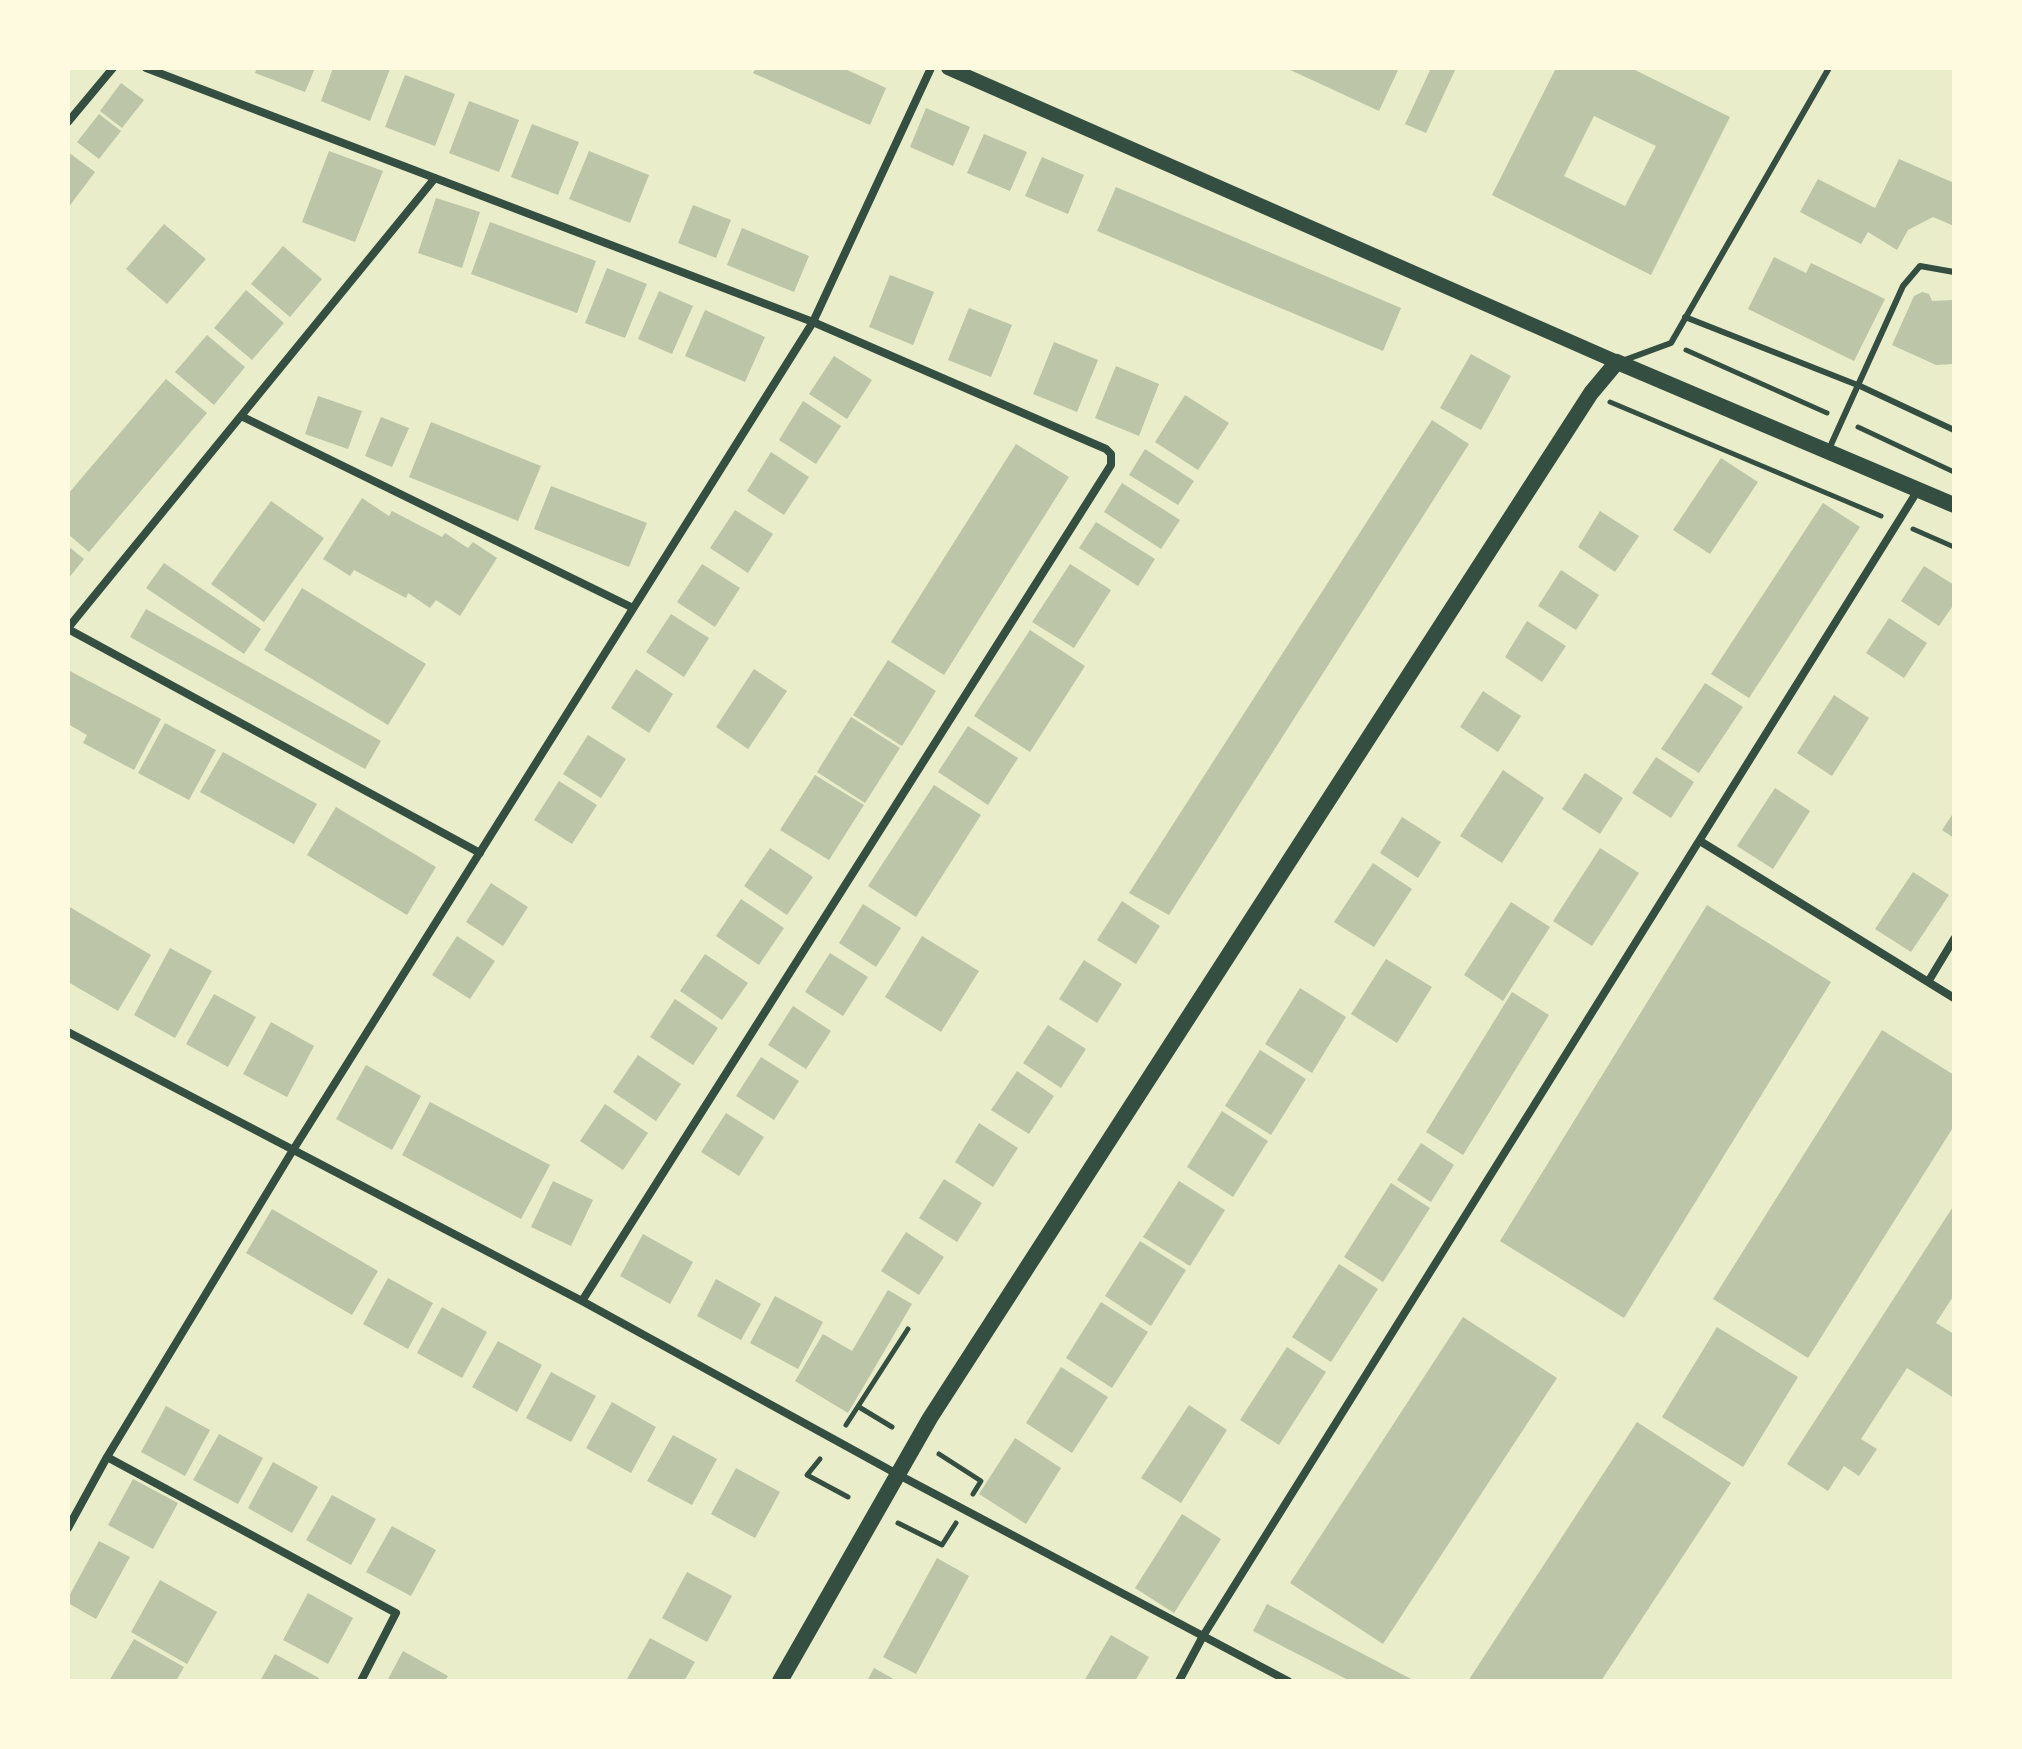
<!DOCTYPE html>
<style>
body{margin:0}
#map{position:relative;width:2022px;height:1749px;overflow:hidden;background:#e9edc9;font-family:"Roboto Condensed",sans-serif}
canvas{display:block}
.frame{position:absolute;inset:0;border:70px solid #fefae0;pointer-events:none}
</style>
<div id="map">
<canvas width="2022" height="1749"></canvas>
<div class="frame"></div>
</div>
<script>
const ctx = document.querySelector('canvas').getContext('2d');
ctx.lineJoin = 'round';
function paint(path, color) { ctx.fillStyle = color; ctx.fill(path, 'evenodd'); }
const shape = rows => new Path2D(rows.map(r => 'M' + r).join(''));
function strokePath(path, color, width, dash) { ctx.strokeStyle = color; ctx.lineWidth = width; ctx.lineCap = dash ? 'butt' : 'round'; ctx.setLineDash(dash || []); ctx.stroke(path); }
paint(shape([
 [257,68,315,68,305,92,255,73],
 [333,68,390,69,370,121,321,101],
 [756,68,843,68,886,88,870,125,753,73],
 [1286,68,1399,68,1379,111],
 [1431,68,1456,68,1426,133,1405,124],
 [1556,68,1631,68,1730,117,1651,275,1492,195],
 [1594,116,1656,146,1625,206,1564,176],
 [405,75,455,94,435,146,385,127],
 [121,83,144,100,122,128,100,111],
 [469,101,519,120,499,172,449,153],
 [926,108,970,127,953,166,910,147],
 [99,114,121,131,99,159,77,142],
 [532,124,579,142,558,195,511,177],
 [984,134,1027,152,1010,191,967,173],
 [329,151,383,171,355,242,302,222],
 [589,151,649,175,630,223,569,199],
 [68,152,95,172,68,208],
 [1042,157,1084,175,1068,214,1025,196],
 [1899,159,1954,183,1954,226,1933,217,1908,230,1897,250,1868,232,1861,244,1800,212,1818,179,1875,208],
 [1116,187,1401,308,1383,351,1097,231],
 [436,198,480,212,462,268,418,253],
 [693,205,731,220,716,258,678,243],
 [490,222,596,261,577,313,471,274],
 [164,224,206,259,167,304,126,269],
 [742,228,809,256,794,292,727,265],
 [283,246,322,279,290,317,251,284],
 [1774,257,1806,273,1811,263,1885,299,1854,361,1748,309],
 [607,268,647,284,625,338,585,323],
 [890,275,934,292,913,345,869,327],
 [246,290,284,323,252,360,214,328],
 [659,291,693,306,672,354,638,339],
 [1922,292,1929,294,1932,301,1954,300,1954,364,1936,365,1892,345,1914,296],
 [969,308,1012,325,991,377,948,360],
 [705,310,765,337,745,382,685,356],
 [207,335,245,367,214,405,175,372],
 [1054,342,1098,360,1077,412,1033,394],
 [1471,354,1511,376,1481,430,1440,408],
 [834,356,872,380,847,419,809,394],
 [1116,366,1159,384,1139,436,1095,418],
 [166,379,207,413,89,552,68,534,68,494],
 [1185,395,1229,423,1198,470,1155,442],
 [318,396,362,411,348,449,305,434],
 [803,401,841,426,816,464,779,440],
 [381,417,409,428,392,467,365,456],
 [1432,420,1469,444,1169,915,1129,893],
 [431,422,541,466,518,521,409,477],
 [1016,444,1069,477,944,675,891,642],
 [1145,449,1194,481,1178,505,1129,475],
 [771,452,809,477,784,515,747,491],
 [1721,458,1758,482,1710,554,1673,530],
 [1122,483,1180,520,1161,549,1104,512],
 [551,486,647,523,629,567,534,529],
 [362,498,389,516,392,511,442,537,445,533,468,548,473,542,497,558,460,616,436,600,430,608,408,593,406,598,354,570,350,576,323,559],
 [271,501,324,538,264,622,211,584],
 [1823,503,1860,527,1749,698,1711,674],
 [735,510,773,534,748,573,710,548],
 [1600,511,1639,536,1615,572,1578,547],
 [1096,522,1155,559,1138,586,1079,548],
 [68,546,84,559,68,579],
 [164,563,261,629,244,654,146,588],
 [702,564,740,588,715,627,677,602],
 [1070,564,1111,590,1074,648,1032,622],
 [1924,566,1954,585,1954,604,1939,626,1901,601],
 [1561,570,1599,595,1576,630,1538,606],
 [302,588,426,664,388,725,264,650],
 [146,609,381,741,365,769,130,637],
 [671,614,709,638,684,677,646,652],
 [1889,618,1927,643,1904,678,1866,653],
 [1527,621,1566,646,1542,682,1505,657],
 [1030,630,1085,666,1030,752,974,716],
 [888,660,936,691,902,746,853,715],
 [636,669,673,694,649,733,611,708],
 [754,669,787,691,748,749,716,727],
 [68,670,161,719,134,770,83,743,87,735,68,724],
 [1705,683,1743,707,1699,773,1661,749],
 [1483,691,1521,716,1498,752,1460,727],
 [1834,695,1869,718,1832,776,1797,753],
 [851,717,900,748,865,803,817,772],
 [165,723,216,750,189,800,138,773],
 [968,726,1018,758,988,805,938,772],
 [588,735,626,759,601,798,563,774],
 [223,752,317,804,294,844,200,792],
 [1656,757,1694,782,1671,818,1632,793],
 [1503,770,1544,798,1502,863,1460,836],
 [1585,773,1623,798,1600,834,1562,809],
 [815,775,864,805,829,860,780,830],
 [559,781,597,805,572,844,534,820],
 [934,785,981,815,916,917,868,886],
 [1775,788,1810,811,1773,869,1737,846],
 [336,807,436,867,407,915,307,855],
 [1954,812,1954,838,1942,830],
 [1402,817,1441,842,1418,878,1380,853],
 [770,848,813,877,787,915,744,886],
 [1600,848,1639,873,1592,946,1553,921],
 [1373,863,1412,889,1374,947,1334,922],
 [1913,872,1949,895,1911,952,1875,929],
 [491,883,528,907,503,946,466,922],
 [741,899,784,928,759,965,716,936],
 [1122,901,1160,926,1136,964,1097,940],
 [1511,902,1550,927,1503,1001,1464,975],
 [863,904,901,928,876,967,839,943],
 [1707,905,1831,982,1624,1318,1500,1241],
 [68,906,151,955,118,1011,68,982],
 [457,936,495,961,470,999,432,975],
 [922,936,979,971,941,1032,885,997],
 [170,948,212,971,175,1038,134,1015],
 [830,953,868,977,843,1016,805,992],
 [705,954,748,983,722,1020,680,991],
 [1386,959,1432,987,1397,1043,1351,1014],
 [1084,960,1122,984,1097,1023,1059,999],
 [1300,988,1346,1017,1312,1073,1265,1044],
 [1512,992,1549,1015,1463,1155,1426,1132],
 [214,994,256,1017,228,1067,186,1044],
 [675,999,718,1028,693,1065,650,1037],
 [793,1006,831,1031,806,1069,768,1045],
 [271,1022,314,1046,287,1097,243,1074],
 [1048,1025,1086,1049,1061,1088,1023,1063],
 [1882,1030,1954,1075,1954,1126,1808,1358,1713,1299],
 [1260,1050,1306,1079,1271,1135,1225,1106],
 [638,1055,681,1084,656,1121,613,1092],
 [761,1057,799,1081,774,1120,736,1096],
 [366,1065,421,1096,392,1150,336,1119],
 [1017,1071,1054,1096,1029,1134,991,1110],
 [430,1102,550,1165,521,1219,402,1155],
 [605,1104,648,1133,623,1170,580,1141],
 [1222,1111,1268,1141,1233,1197,1187,1167],
 [726,1113,764,1137,739,1176,701,1152],
 [979,1123,1018,1148,993,1187,955,1162],
 [1421,1143,1454,1165,1431,1202,1397,1180],
 [944,1179,982,1203,957,1242,919,1218],
 [553,1181,593,1200,571,1246,531,1227],
 [1179,1181,1225,1210,1190,1266,1143,1237],
 [1391,1183,1430,1208,1383,1282,1344,1257],
 [1954,1205,1954,1295,1936,1323,1954,1334,1954,1398,1907,1368,1861,1439,1877,1449,1859,1476,1844,1466,1828,1491,1787,1464],
 [272,1209,378,1271,352,1315,246,1253],
 [906,1232,944,1257,919,1295,881,1271],
 [643,1234,693,1262,670,1304,620,1276],
 [1140,1241,1186,1270,1151,1326,1105,1296],
 [1339,1264,1378,1289,1331,1362,1292,1337],
 [388,1278,433,1303,408,1349,363,1324],
 [716,1279,761,1304,741,1340,697,1316],
 [888,1290,912,1304,848,1413,795,1381,823,1334,852,1351],
 [775,1296,823,1322,798,1369,750,1343],
 [1101,1302,1148,1332,1112,1388,1066,1358],
 [442,1307,487,1332,462,1378,417,1353],
 [1463,1317,1557,1378,1383,1644,1290,1583],
 [1717,1327,1798,1377,1743,1467,1662,1417],
 [498,1341,542,1365,517,1412,472,1387],
 [1287,1347,1326,1372,1279,1445,1240,1420],
 [1061,1367,1108,1397,1072,1453,1026,1423],
 [551,1372,596,1396,571,1442,526,1418],
 [612,1402,656,1427,631,1473,586,1448],
 [1189,1405,1227,1430,1181,1503,1141,1478],
 [166,1406,210,1430,185,1476,141,1452],
 [1637,1422,1731,1483,1601,1681,1468,1681],
 [219,1434,263,1458,238,1504,193,1480],
 [673,1435,717,1459,692,1505,647,1481],
 [1015,1438,1061,1468,1026,1524,979,1494],
 [273,1462,318,1487,292,1533,248,1508],
 [736,1468,780,1492,755,1538,711,1514],
 [133,1479,178,1503,153,1549,108,1525],
 [332,1495,376,1519,351,1565,306,1540],
 [1182,1514,1221,1539,1174,1613,1135,1588],
 [392,1526,436,1550,411,1596,366,1572],
 [99,1541,130,1557,96,1619,68,1603,68,1598],
 [937,1558,969,1576,916,1674,883,1657],
 [687,1572,732,1596,707,1642,662,1618],
 [160,1580,217,1612,187,1664,131,1632],
 [308,1593,353,1618,328,1664,283,1640],
 [1267,1604,1415,1681,1350,1681,1253,1631],
 [1111,1635,1149,1657,1135,1681,1084,1681],
 [650,1638,695,1662,684,1681,626,1681],
 [134,1639,184,1667,176,1681,109,1681],
 [403,1651,448,1676,445,1681,387,1681],
 [275,1654,319,1678,318,1681,260,1681],
 [874,1668,897,1681,867,1681]
]), '#bcc5a7');
strokePath(shape([
 [1686,350,1827,413],
 [1610,402,1881,516],
 [1858,427,1954,472],
 [1913,529,1954,547],
 [859,1407,892,1427],
 [846,1425,908,1329],
 [939,1454,981,1481,973,1494],
 [820,1459,807,1475,848,1497],
 [898,1523,942,1545,956,1523]
]), '#344e41', 5);
strokePath(shape([
 [1685,317,1860,386,1954,430],
 [1622,361,1671,343,1829,68],
 [1829,449,1903,286,1920,266,1954,272]
]), '#344e41', 6);
strokePath(shape([
 [146,68,813,322,1106,449,1111,454,1111,465,582,1301],
 [68,122,113,68],
 [241,416,633,608],
 [68,628,435,178],
 [68,629,480,853],
 [1700,841,1954,998],
 [1928,982,1954,939],
 [68,1032,582,1301,897,1474,1288,1681],
 [107,1457,396,1613,361,1681],
 [68,1528,107,1457,293,1150,813,322,931,68],
 [1179,1681,1203,1636,1918,490]
]), '#344e41', 8);
strokePath(shape([
 [948,68,1617,362]
]), '#344e41', 14);
strokePath(shape([
 [780,1681,930,1418,1591,393,1617,362,1954,505]
]), '#344e41', 16);
</script>
